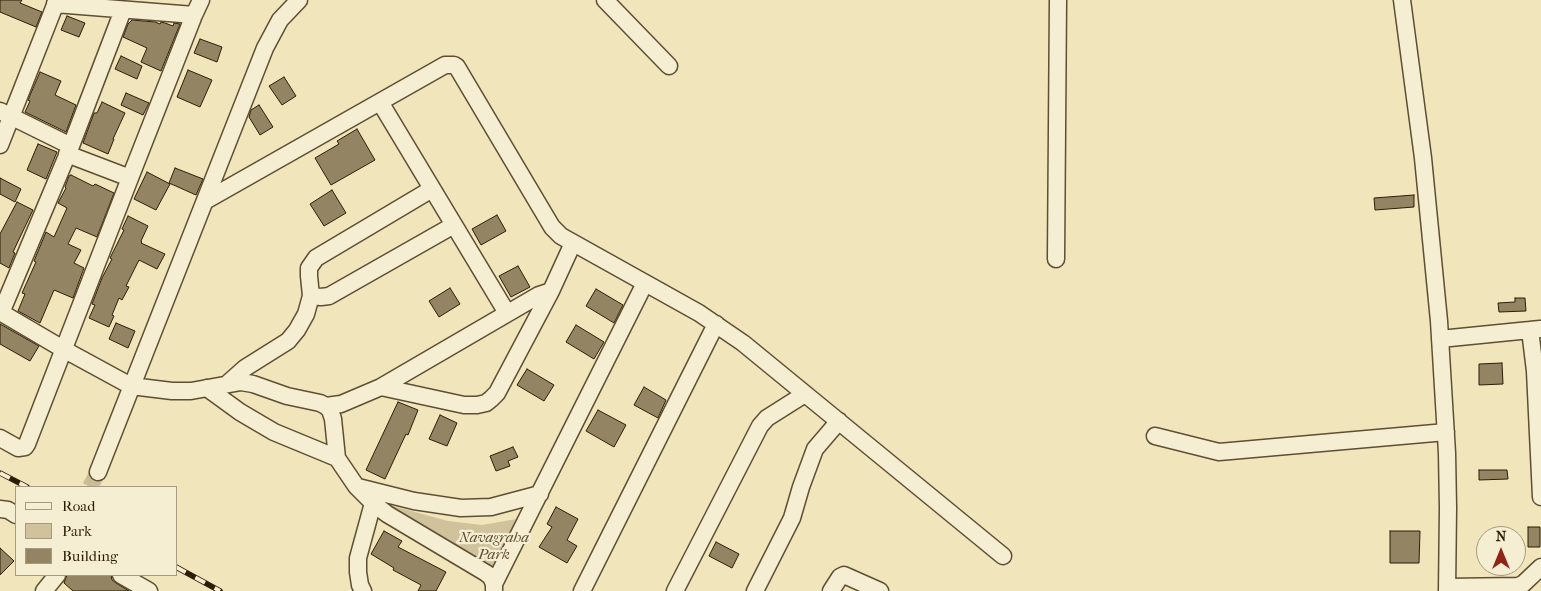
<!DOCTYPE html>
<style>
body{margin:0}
#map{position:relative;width:1541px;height:591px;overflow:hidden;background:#f1e5bb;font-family:"IM FELL French Canon",serif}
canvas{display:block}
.legend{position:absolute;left:15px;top:486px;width:162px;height:90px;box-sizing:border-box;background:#f6eed3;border:1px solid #a69a80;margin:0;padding:6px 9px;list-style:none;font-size:15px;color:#2d1d04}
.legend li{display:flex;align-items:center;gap:10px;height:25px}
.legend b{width:25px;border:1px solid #a69a80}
.north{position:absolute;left:1476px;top:526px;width:50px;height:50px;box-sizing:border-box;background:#f6eed3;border:1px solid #a69a80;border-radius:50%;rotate:0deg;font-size:14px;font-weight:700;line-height:20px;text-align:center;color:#2d1d04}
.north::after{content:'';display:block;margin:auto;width:18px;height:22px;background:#8f2418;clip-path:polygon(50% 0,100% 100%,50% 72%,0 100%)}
</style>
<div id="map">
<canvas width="1541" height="591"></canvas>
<ul class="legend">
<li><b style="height:6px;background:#f6eed3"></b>Road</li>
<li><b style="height:14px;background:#d0c39c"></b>Park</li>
<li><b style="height:14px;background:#938563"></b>Building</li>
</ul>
<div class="north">N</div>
</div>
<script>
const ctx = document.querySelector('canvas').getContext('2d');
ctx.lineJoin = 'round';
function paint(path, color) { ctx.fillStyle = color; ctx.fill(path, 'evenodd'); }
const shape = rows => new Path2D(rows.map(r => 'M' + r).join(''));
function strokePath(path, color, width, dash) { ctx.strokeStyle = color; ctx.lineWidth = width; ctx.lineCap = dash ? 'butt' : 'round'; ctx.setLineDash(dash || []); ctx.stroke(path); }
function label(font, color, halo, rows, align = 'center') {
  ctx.font = font + ' "IM FELL French Canon",serif'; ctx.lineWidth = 4.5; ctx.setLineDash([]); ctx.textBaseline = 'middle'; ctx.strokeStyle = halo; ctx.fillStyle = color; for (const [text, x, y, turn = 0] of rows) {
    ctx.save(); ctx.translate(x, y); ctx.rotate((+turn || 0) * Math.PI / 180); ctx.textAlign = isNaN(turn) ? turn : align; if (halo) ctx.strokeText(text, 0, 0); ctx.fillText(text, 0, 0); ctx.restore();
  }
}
paint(shape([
 [393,506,448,521,482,525,534,516,505,579,387,514]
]), '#d0c39c');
const building = shape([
 [0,0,22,0,20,3,42,12,36,27,0,12,0,0],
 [67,16,85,23,79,37,61,30,67,16],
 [132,20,155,22,160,24,161,22,165,23,173,26,174,23,180,24,161,71,141,62,147,48,123,37,128,24,132,20],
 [200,39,222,47,217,62,194,53,200,39],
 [121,56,142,66,137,79,115,69,121,56],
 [188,70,212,80,200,107,177,97,188,70],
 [40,72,61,81,55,95,76,105,66,132,25,112,30,101,28,100,40,72],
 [284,77,296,96,282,105,269,86,284,77],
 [126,93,149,103,143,115,121,105,126,93],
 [102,102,125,113,113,139,114,139,108,154,83,143,94,113,97,113,102,102],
 [259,105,273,127,260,135,249,117,251,110,259,105],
 [357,129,375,160,331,185,315,158,339,144,337,141,357,129],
 [38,144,57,152,46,179,27,170,38,144],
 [175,168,203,179,196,195,169,183,175,168],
 [147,172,170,184,156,210,134,199,147,172],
 [71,175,93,186,95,184,114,193,97,237,76,228,68,244,81,250,74,263,84,268,73,298,54,290,40,323,18,311,25,294,22,293,36,262,34,261,46,232,54,237,67,208,58,203,66,188,65,187,69,176,71,175],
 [0,178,21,189,15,202,0,194,0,178],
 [332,190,346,213,324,226,310,204,332,190],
 [1414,195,1414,207,1375,210,1374,198,1414,195],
 [17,202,33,210,13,252,15,253,9,268,0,263,0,234,17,202],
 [497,215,506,231,481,245,472,229,497,215],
 [128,216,148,226,141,241,142,242,141,243,165,254,157,269,139,260,126,286,129,287,122,300,119,298,112,315,114,316,109,327,89,318,95,305,92,304,102,278,112,259,110,258,124,230,122,229,128,216],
 [518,266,530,287,511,297,499,276,518,266],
 [450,288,460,304,439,317,429,301,450,288],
 [596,289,623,305,614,323,586,306,596,289],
 [1515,298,1525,298,1526,311,1499,312,1498,303,1515,302,1515,298],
 [116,323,135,331,128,348,109,339,116,323],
 [0,324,39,346,30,361,0,344,0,324],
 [576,325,604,342,594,359,566,342,576,325],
 [1502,363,1503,384,1479,385,1479,364,1502,363],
 [527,369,554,385,544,401,517,385,527,369],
 [644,387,666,400,658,418,634,405,644,387],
 [398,402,418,410,408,435,406,434,385,479,366,470,398,402],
 [598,410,626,425,614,447,586,431,598,410],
 [440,415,457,423,447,446,429,439,440,415],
 [513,447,518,457,508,461,510,466,496,471,490,456,513,447],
 [1479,470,1507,470,1508,479,1479,480,1479,470],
 [556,507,578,519,567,540,577,546,567,563,539,547,552,527,547,524,556,507],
 [1528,527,1540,527,1540,547,1528,547,1528,527],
 [384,531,402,541,398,547,446,572,436,591,418,591,421,585,393,570,394,568,371,554,384,531],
 [1390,531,1420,531,1419,563,1390,563,1390,531],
 [716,542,739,554,732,568,709,556,716,542],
 [0,548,14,561,0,575,0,548],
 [67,575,111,575,112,580,116,583,129,591,73,591,64,583,67,575]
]);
paint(building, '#938563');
strokePath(building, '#2d1d04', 1);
strokePath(shape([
 [90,487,98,472]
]), '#cabd96', 16, [16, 8]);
const minor = shape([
 [605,0,669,66],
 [1402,0,1423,158,1439,321,1447,453,1448,508,1447,591],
 [55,4,194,15],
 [380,102,507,313],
 [0,111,71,146],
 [0,145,57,0],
 [67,154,130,178],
 [205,201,445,65,454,65,457,67,552,227,561,236,699,313,743,343,1003,556],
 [1056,259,1058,0],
 [311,296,321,297,329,296,454,225],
 [0,312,63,349,131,386,172,391,191,391,241,382,253,384,287,396,320,403,326,406,330,410,333,419,337,458,356,486,373,503,387,514,486,573,491,577,494,584,494,591],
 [1,313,71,146,123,10],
 [1530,330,1535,371,1541,497],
 [1440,339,1540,329],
 [227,384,245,368,288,341,297,330,306,314,311,296,309,276,309,268,316,258,432,189],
 [381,387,464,405,477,405,486,403,491,399,497,393,551,291,573,243],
 [207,388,240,412,274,432,337,458],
 [326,406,341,404,381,387,539,295,551,291],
 [1155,436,1219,452,1446,432],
 [0,438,18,448,25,447,27,444,130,178,194,15,201,0],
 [98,472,265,48,280,20,299,0],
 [358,487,414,501,461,508,491,507,540,494],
 [0,509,8,510,16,515],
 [121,575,149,591],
 [494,584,645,283],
 [1447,587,1518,586,1523,584,1541,567],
 [44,591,57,575],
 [363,591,360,585,358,572,358,558,373,503],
 [582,591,716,324],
 [675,591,760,426,767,418,805,394],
 [755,591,792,518,801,487,815,449,839,421],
 [831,591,840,577,844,575,880,591]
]);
strokePath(minor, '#5e4f32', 19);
strokePath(minor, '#f6eed3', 16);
const rail = shape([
 [0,473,27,487],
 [176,567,220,591]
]);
strokePath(rail, '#2d1d04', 5.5);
strokePath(rail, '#f6eed3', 4, [11]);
label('italic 15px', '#5e4f32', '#f6eed3', [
 ["Navagraha",494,538],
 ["Park",494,555]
]);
</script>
